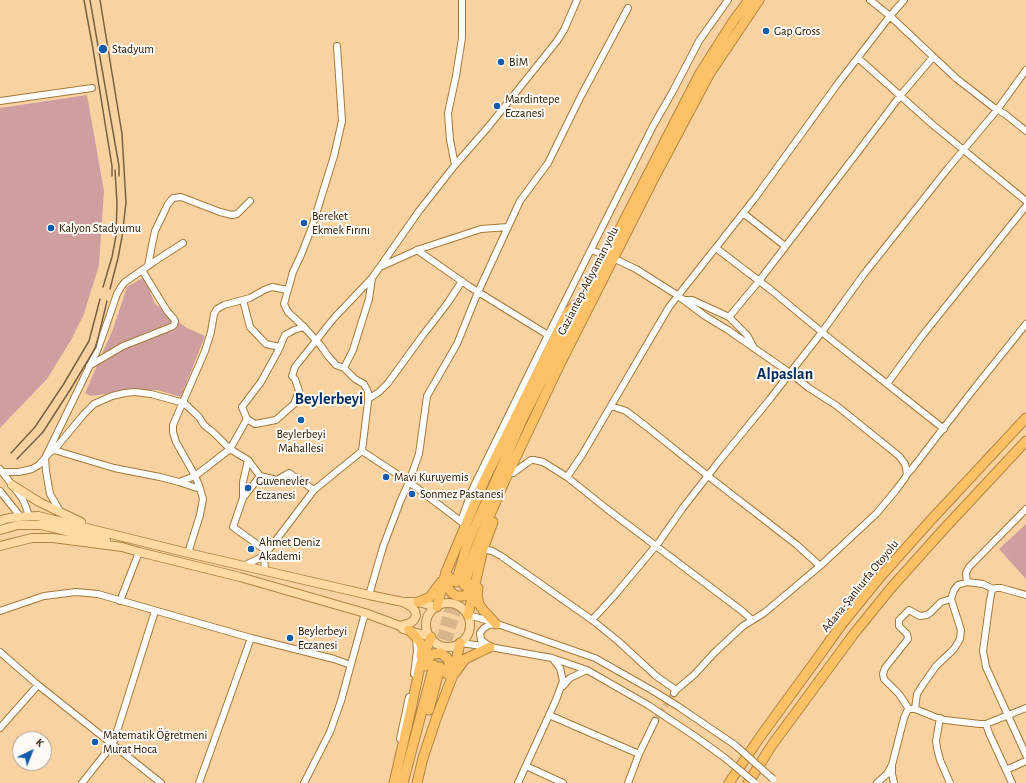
<!DOCTYPE html>
<meta charset="utf-8">
<style>
body{margin:0}
#map{position:relative;width:1026px;height:783px;overflow:hidden;background:#f8d3a1;font-family:"Alegreya Sans",sans-serif}
canvas{display:block}
.north{position:absolute;left:12px;top:731px;width:40px;height:40px;box-sizing:border-box;background:#fffaf4;border:1px solid #a79e92;border-radius:50%;rotate:43deg;font-size:11px;font-weight:700;line-height:16px;text-align:center;color:#241300}
.north::after{content:'';display:block;margin:auto;width:14px;height:18px;background:#125aaa;clip-path:polygon(50% 0,100% 100%,50% 72%,0 100%)}
</style>
<div id="map">
<canvas width="1026" height="783"></canvas>
<div class="north">K</div>
</div>
<script>
const ctx = document.querySelector('canvas').getContext('2d');
ctx.lineJoin = 'round';
function paint(path, color) { ctx.fillStyle = color; ctx.fill(path, 'evenodd'); }
const shape = rows => new Path2D(rows.map(r => 'M' + r).join(''));
function strokePath(path, color, width, dash) { ctx.strokeStyle = color; ctx.lineWidth = width; ctx.lineCap = dash ? 'butt' : 'round'; ctx.setLineDash(dash || []); ctx.stroke(path); }
function label(font, color, halo, rows, align = 'center') {
  ctx.font = font + ' "Alegreya Sans",sans-serif'; ctx.lineWidth = 4; ctx.setLineDash([]); ctx.textBaseline = 'middle'; ctx.strokeStyle = halo; ctx.fillStyle = color; for (const [text, x, y, turn = 0] of rows) {
    ctx.save(); ctx.translate(x, y); ctx.rotate((+turn || 0) * Math.PI / 180); ctx.textAlign = isNaN(turn) ? turn : align; if (halo) ctx.strokeText(text, 0, 0); ctx.fillText(text, 0, 0); ctx.restore();
  }
}
paint(shape([
 [87,95,104,191,99,265,84,314,71,340,47,379,0,428,0,108],
 [144,277,155,304,187,328,205,336,181,397,157,390,134,390,91,396,85,393,113,329,127,287],
 [1026,524,1026,579,999,549]
]), '#cf9ea1');
strokePath(shape([
 [655,721,674,693]
]), '#d8b689', 6, [6, 3]);
strokePath(shape([
 [434,665,456,582],
 [440,667,464,585]
]), '#d8b689', 9, [9, 4.5]);
const minor = shape([
 [870,0,890,16,957,79,997,110,1005,114,1026,131],
 [858,58,933,125,1026,201],
 [0,101,92,88],
 [455,165,450,140,448,113,456,76,462,38,462,0],
 [743,213,785,246],
 [716,248,771,290,829,338,944,429],
 [417,250,470,287,548,335],
 [591,250,613,258,636,269,677,295,705,316,728,330,790,373,809,388,837,406,899,456,905,464,906,468,907,474,905,478,896,490,877,513,820,566,764,613,743,626,714,653,695,674,676,690,674,693],
 [148,266,152,245,155,231,168,204,173,198,181,197,220,212,232,215,237,214,250,201],
 [382,266,420,249,481,229,508,227],
 [243,300,250,327,266,344,280,347],
 [684,300,692,300,729,317,747,335,754,348],
 [729,317,759,281,857,153,900,96,933,57],
 [89,366,123,346,171,327,174,325,175,321,174,319,167,311,142,270],
 [344,368,353,350,369,299,372,278],
 [887,384,922,336,1026,206],
 [368,399,379,392,388,383,423,335,437,317,449,301,462,281],
 [611,406,626,411,647,427,708,476,797,545,820,566],
 [247,419,255,424,276,420,294,404,299,391,295,379,292,376,295,367,334,318,372,278,419,211,455,165,489,126,557,41,564,30,577,0],
 [54,450,84,414,94,404,112,396,125,393,135,392,151,394,184,403,199,417,204,425,214,433,230,449,248,460,260,476],
 [362,451,409,482,463,523],
 [0,469,22,498,26,507,29,516],
 [3,472,19,472,32,469,39,465,50,452,54,450,114,468,160,477,179,482,195,476,230,449,247,419,242,407,261,382,278,351,285,335,294,330,304,327],
 [513,473,531,460,534,460,543,462,567,477,607,509,742,611,752,620],
 [907,474,911,470,973,390,1026,324],
 [567,477,582,455,669,307,755,198,839,82,890,16,904,0],
 [179,482,200,489],
 [0,491,20,516],
 [243,498,243,482,248,460],
 [61,513,50,494,46,471,45,458,97,351,105,329,117,294,121,287,125,282,155,261,183,243],
 [461,521,472,490,541,349,653,126,673,91,699,41,728,0],
 [483,549,492,551,501,556,592,620,618,641,656,676,676,690],
 [268,552,233,527,243,498,260,476,277,480,289,473,314,490],
 [188,553,200,515,203,499,199,485,193,472,176,442,173,432,173,425,205,351,211,332,214,314,217,309,224,305,250,298,264,290,272,287,288,290],
 [264,556,265,571],
 [243,566,264,556,314,490,362,451,368,402,368,392,364,384,355,379,344,368,336,365,328,356,321,346,304,327,288,312,284,304,293,272,301,255,312,227,334,156,342,121,337,46],
 [967,582,966,573,969,567,1026,509],
 [369,595,383,547,400,502,409,482,419,454,427,396,457,344,478,292,520,201,548,163,581,96,628,8],
 [1026,595,1001,588,996,588,992,590,990,600,983,651,986,667,1026,755],
 [120,601,139,552],
 [0,611,44,596,76,592,98,594,251,638,334,659,351,665],
 [468,615,486,620,595,658,655,692,679,707,735,745],
 [592,620,615,595,659,542,682,509,720,460,770,399,790,373,822,332,864,274,949,167,997,110,1026,70],
 [460,643,490,647,552,658,587,670,648,705,696,737,725,758],
 [489,646,481,640,480,633,484,628,489,625,496,624],
 [0,652,38,685,161,783],
 [414,674,417,651,416,638],
 [563,686,570,678,587,670],
 [909,709,899,694,884,679,883,674,885,668,908,639,907,634,899,626,899,620,909,610,920,616,927,615,931,612,941,602,951,599],
 [915,709,917,694,922,686,936,666,954,649,960,639,961,630,951,599,954,590,958,585,967,582,983,584,993,589],
 [549,715,639,754],
 [940,718,936,741,937,748,940,760,950,783],
 [986,724,989,733,1012,783],
 [0,728,38,685],
 [400,739,409,697],
 [892,765,892,774,894,783],
 [526,766,563,783],
 [1006,770,1026,761],
 [82,783,113,744,155,611],
 [199,783,251,638],
 [304,783,330,732,341,701,365,613],
 [518,783,556,700,563,681,560,668,552,658],
 [628,783,639,754,655,721],
 [877,783,887,774,892,765,904,718,907,711,909,709,915,709,935,717,945,720,980,724,986,724,1026,708]
]);
const major = shape([
 [12,485,39,502,81,522],
 [0,521,5,519,16,517,38,516,188,553,369,595,403,602,418,602,437,607],
 [0,530,18,525,41,525,54,528,106,541],
 [0,546,32,538,53,538,122,547,139,552,240,577,365,613,400,626,403,629,431,637],
 '426 625a22 22 0 1 1 44 0a22 22 0 1 1-44 0Z',
 [400,626,410,623,414,620,416,616,415,611,412,607,403,602]
]);
const highway = shape([
 [449,577,448,584,448,588,452,593,457,596,464,596,467,594,470,589,472,584],
 [456,582,468,542,497,478,522,420,553,359,699,75,734,20,749,0],
 [464,585,477,545,505,480,560,364,653,180,710,73,759,0],
 [478,588,477,595,479,604,483,610,496,624],
 [418,602,430,597,441,582],
 [437,607,446,572,485,479,568,312,581,300],
 [468,615,483,549,493,522],
 [409,630,416,637,421,644,422,649,421,656],
 [425,666,427,661,431,655,434,654,441,653,447,658,449,661,449,665,447,674],
 [455,673,465,659,490,647],
 [429,710,440,667],
 [394,783,411,709,420,666,431,637],
 [403,783,434,665],
 [417,783,423,758,437,716,453,675,460,643],
 [729,783,760,737,814,663,842,624,881,576,931,520,1026,418],
 [748,783,772,745,853,635,891,588,943,530,1026,441]
]);
strokePath(minor, '#a37939', 8);
strokePath(major, '#b28442', 10);
strokePath(highway, '#b28442', 11);
strokePath(minor, '#fff', 6);
strokePath(major, '#ffdaa3', 8);
strokePath(highway, '#ffc166', 9);
strokePath(shape([
 [84,0,93,49,112,166,112,176],
 [90,0,119,166,119,176],
 [100,0,122,134,126,203,122,237,118,258,110,289],
 [103,287,112,257,116,236,117,203,115,170],
 [11,453,35,427,63,385,89,341,100,299],
 [17,459,43,432,70,390,96,347,107,301]
]), '#7a6141', 1.5);
const minorBridge = shape([
 [735,745,773,779],
 [725,758,755,783]
]);
strokePath(minorBridge, '#a37939', 8, []);
strokePath(minorBridge, '#fff', 6);
for (const [x, y, r, color] of [
 [766,31,4,"#125aaa"],
 [103,49,5,"#125aaa"],
 [501,62,4,"#125aaa"],
 [497,106,4,"#125aaa"],
 [304,223,4,"#125aaa"],
 [51,228,4,"#125aaa"],
 [301,420,4,"#125aaa"],
 [386,477,4,"#125aaa"],
 [248,488,4,"#125aaa"],
 [412,494,4,"#125aaa"],
 [251,549,4,"#125aaa"],
 [290,638,4,"#125aaa"],
 [95,742,4,"#125aaa"]
]) { const dot = new Path2D(); dot.arc(x, y, r, 0, 2 * Math.PI); ctx.fillStyle = color; ctx.fill(dot); strokePath(dot, '#fffaf4', 1.5); }
label('12px', '#241300', '#fffaf4', [
 ["Gap Gross",774,31],
 ["Stadyum",112,49],
 ["BİM",509,62],
 ["Mardintepe",505,99],
 ["Eczanesi",505,113],
 ["Bereket",312,216],
 ["Ekmek Fırını",312,230],
 ["Kalyon Stadyumu",59,228],
 ["Beylerbeyi",301,434,"center"],
 ["Mahallesi",301,448,"center"],
 ["Mavi Kuruyemis",394,477],
 ["Guvenevler",256,481],
 ["Eczanesi",256,495],
 ["Sonmez Pastanesi",420,494],
 ["Ahmet Deniz",259,542],
 ["Akademi",259,556],
 ["Beylerbeyi",298,631],
 ["Eczanesi",298,645],
 ["Matematik Öğretmeni",103,735],
 ["Murat Hoca",103,749]
], 'left');
label('12px', '#241300', '#fffaf4', [
 ["Gaziantep-Adıyaman yolu",588,281,-63],
 ["Adana-Şanlıurfa Otoyolu",860,586,-51]
]);
label('bold 16px', '#002b5d', '#fffaf4', [
 ["Alpaslan",785,374],
 ["Beylerbeyi",329,399]
]);
</script>
